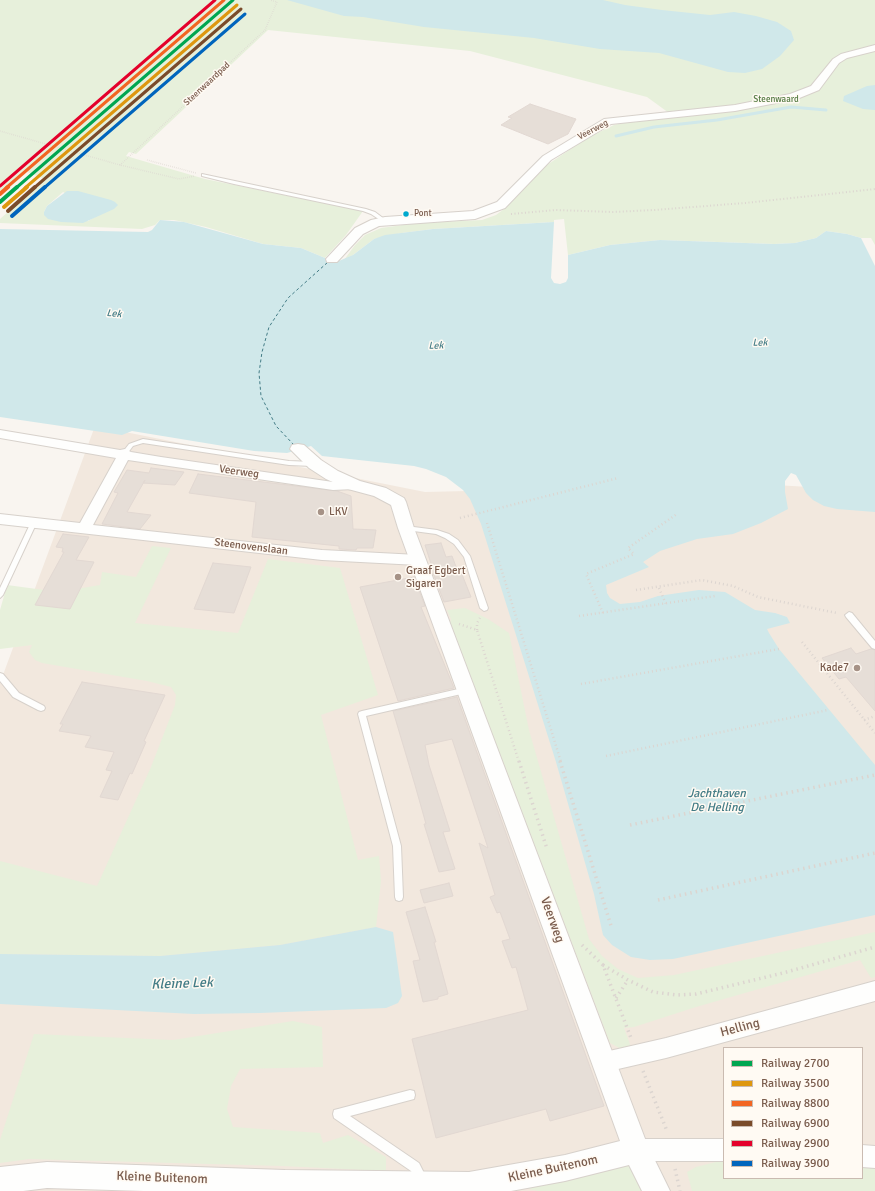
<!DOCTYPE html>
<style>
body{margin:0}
#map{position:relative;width:875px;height:1191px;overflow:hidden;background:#f9f5f0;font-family:Signika,sans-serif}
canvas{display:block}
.legend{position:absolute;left:723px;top:1047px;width:140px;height:132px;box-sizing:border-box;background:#fffaf3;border:1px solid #cabbb1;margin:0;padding:5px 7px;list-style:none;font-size:12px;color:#7a5c4d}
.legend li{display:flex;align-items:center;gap:8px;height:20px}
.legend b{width:20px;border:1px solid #cabbb1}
</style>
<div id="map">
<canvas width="875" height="1191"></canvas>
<ul class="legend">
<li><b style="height:5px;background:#00a651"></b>Railway 2700</li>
<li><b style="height:5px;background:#de970f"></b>Railway 3500</li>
<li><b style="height:5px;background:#f26522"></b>Railway 8800</li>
<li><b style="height:5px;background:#7a4b2a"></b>Railway 6900</li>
<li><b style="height:5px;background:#e4002b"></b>Railway 2900</li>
<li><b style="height:5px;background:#0065bd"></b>Railway 3900</li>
</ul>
</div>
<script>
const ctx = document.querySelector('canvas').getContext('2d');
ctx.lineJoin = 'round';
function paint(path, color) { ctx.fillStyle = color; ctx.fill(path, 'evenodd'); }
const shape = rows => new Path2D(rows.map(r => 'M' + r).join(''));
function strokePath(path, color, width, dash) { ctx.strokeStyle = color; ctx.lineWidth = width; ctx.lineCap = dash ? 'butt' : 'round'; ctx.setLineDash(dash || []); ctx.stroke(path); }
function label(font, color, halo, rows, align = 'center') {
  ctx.font = font + ' Signika,sans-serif'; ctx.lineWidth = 3; ctx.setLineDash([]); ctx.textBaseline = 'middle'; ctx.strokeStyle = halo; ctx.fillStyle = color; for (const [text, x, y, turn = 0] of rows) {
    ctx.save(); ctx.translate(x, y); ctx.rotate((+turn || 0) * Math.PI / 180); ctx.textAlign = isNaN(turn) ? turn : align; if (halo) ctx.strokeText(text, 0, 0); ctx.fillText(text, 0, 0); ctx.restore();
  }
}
paint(shape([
 [95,426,425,492,759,484,875,491,875,1191,0,1191,0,683],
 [724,1048,862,1048,862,1178,724,1178]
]), '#f2e8de');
paint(shape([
 [0,0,875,0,875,245,871,238,861,238,847,234,826,231,816,238,795,243,774,244,660,240,610,245,568,255,564,219,554,220,554,222,433,229,402,233,374,239,353,255,344,260,355,245,365,235,381,228,418,223,482,220,496,215,504,209,544,167,587,138,614,125,669,113,647,97,470,51,268,30,136,154,129,152,126,156,205,179,363,211,346,235,325,258,301,248,263,244,206,227,174,220,160,220,155,225,142,229,0,223,0,219,45,179,27,172,0,197],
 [63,192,100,214,88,221,44,212,47,206],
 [152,546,171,548,135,623,238,633,268,559,340,568,378,695,321,715,358,860,379,856,381,881,376,927,280,945,160,956,0,954,0,861,97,886,151,767,175,705,176,695,171,687,147,681,42,663,35,660,29,652,32,645,0,649,0,610,6,589,7,585,59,592,100,585,102,572,136,577],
 [465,608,488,619,509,633,529,730,589,939,602,956,618,969,638,978,674,975,875,932,875,977,871,978,860,960,696,1007,634,1027,624,1028,631,1047,623,1050,610,1043,450,623,451,619,447,610],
 [293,1021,322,1027,323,1067,240,1069,231,1086,227,1109,233,1127,320,1133,323,1143,348,1135,386,1157,386,1171,282,1166,29,1159,0,1163,0,1140,34,1034,173,1040],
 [631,1157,645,1191,538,1191,529,1189,528,1185],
 [724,1160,724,1178,862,1178,862,1163,875,1164,875,1191,692,1191,687,1172,696,1167]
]), '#e7f0db');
paint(shape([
 [287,0,603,0,625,5,662,10,710,15,734,12,756,16,777,22,791,31,794,40,780,56,762,69,745,73,728,72,659,53,600,49,534,38,424,27,363,17,344,16],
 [875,85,875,110,863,109,843,101,844,96,867,86],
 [67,191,78,191,111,200,115,202,118,205,114,209,83,223,61,222,48,219,44,215,44,212,47,206],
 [160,220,184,222,263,244,301,248,325,258,327,262,334,263,353,255,374,239,385,235,433,229,554,222,551,278,554,283,560,284,566,282,568,278,568,255,610,245,660,240,774,244,795,243,816,238,826,231,847,234,861,238,875,266,875,512,837,509,824,506,813,500,806,493,796,475,791,473,785,481,785,492,788,509,761,523,733,534,697,539,660,551,643,562,649,567,606,585,607,593,610,598,620,604,640,602,658,596,699,590,725,592,755,610,775,613,787,617,790,623,767,629,769,633,779,649,875,765,875,915,673,959,650,960,631,957,612,945,603,935,594,894,556,762,481,524,470,499,463,490,446,477,426,469,414,466,322,456,311,446,287,453,254,451,132,431,122,435,0,417,0,229,148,232,152,230],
 [376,927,393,932,402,996,398,1003,386,1008,260,1013,194,1014,0,1004,0,954,160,956,280,945]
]), '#d0e8ea');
strokePath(shape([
 [616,136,654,127,717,120,791,107,826,110]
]), '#d0e8ea', 3);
strokePath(shape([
 [294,445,276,426,261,396,259,373,262,352,269,327,288,298,328,262]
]), '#437c86', 1, [3, 2.5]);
const building = shape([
 [530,104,576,119,568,134,548,144,501,125,512,118,508,117,530,104],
 [151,468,184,472,175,485,143,483,145,480,127,512,151,515,140,529,102,524,118,493,114,492,127,470,149,473,151,468],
 [198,474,337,491,351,496,353,529,376,530,373,548,357,548,356,550,339,549,339,546,252,537,256,502,189,493,198,474],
 [63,534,89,537,76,560,94,562,70,609,35,605,64,552,62,552,63,548,56,547,63,534],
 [441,543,446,557,452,556,458,572,461,572,471,597,444,602,433,573,434,573,425,545,441,543],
 [213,563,251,567,234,613,194,609,213,563],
 [414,577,425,606,421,607,454,688,398,701,360,587,414,577],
 [851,648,856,654,871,649,875,650,875,711,846,677,839,679,822,658,851,648],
 [82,682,165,695,144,741,146,742,132,774,130,773,118,800,100,797,112,771,106,770,114,752,85,747,91,736,59,731,63,724,60,724,82,682],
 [457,697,604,1106,550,1121,546,1109,436,1138,412,1039,528,1010,516,967,512,968,502,941,510,939,500,912,497,913,490,897,495,895,479,843,488,848,452,739,425,745,429,765,450,831,443,832,455,869,439,872,424,824,426,824,415,785,393,711,457,697],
 [449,883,453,896,424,903,420,890,449,883],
 [425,907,436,942,434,942,448,994,438,997,438,999,423,1002,413,961,420,960,406,912,425,907]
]);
paint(building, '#e6ded7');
strokePath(building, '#e2d8d2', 1);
const service = shape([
 [202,174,366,209,375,212,387,221,383,222,371,214,363,211,234,184,202,176,202,174],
 [143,439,289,461,313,462,316,464,313,466,289,465,143,443,133,446,127,454,123,454,122,453,129,444,143,439],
 [32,520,34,520,37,522,3,595,0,598,0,588,32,520],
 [404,526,406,526,437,530,449,534,458,540,470,556,488,608,487,610,484,611,480,608,464,557,454,544,445,538,436,534,406,530,404,530,403,528,404,526],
 [849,612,852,613,875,641,875,649,872,648,846,617,845,615,849,612],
 [0,673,3,674,19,693,44,706,45,708,44,710,41,711,38,710,13,697,0,681,0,673],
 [467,687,470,688,471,690,470,692,366,716,401,846,403,897,402,900,399,901,396,900,395,897,393,846,358,714,359,712,362,711,467,687],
 [410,1090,414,1091,415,1095,414,1099,350,1116,419,1163,427,1179,426,1183,422,1184,418,1183,411,1171,334,1118,333,1114,334,1110,338,1109,410,1090]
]);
const minor = shape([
 [0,430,120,450,125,449,131,452,161,457,333,482,354,481,359,482,361,485,359,488,354,489,333,490,128,460,93,525,322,550,418,555,423,556,425,560,423,564,418,565,322,560,0,524,0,514,80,523,116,458,0,438,0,430],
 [875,981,875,1001,666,1058,605,1072,598,1069,595,1062,598,1055,605,1052,666,1038,875,981],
 [636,1139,724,1139,724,1161,636,1161,628,1158,625,1150,628,1142,636,1139],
 [862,1145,875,1146,875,1168,862,1167,862,1145]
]);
const tertiary = shape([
 [875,45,875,51,847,58,839,63,819,90,797,99,735,111,611,124,551,160,505,208,475,219,379,226,363,234,337,262,327,262,326,259,355,228,371,220,385,217,473,211,497,202,543,156,604,119,735,105,790,94,811,86,833,59,841,54,875,45],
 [298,444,304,445,321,460,338,471,360,481,386,488,404,498,406,502,414,528,647,1144,670,1191,642,1191,629,1165,565,1181,511,1191,144,1191,47,1188,23,1191,0,1191,0,1167,47,1162,285,1170,469,1172,565,1155,620,1141,398,528,391,505,374,496,348,489,326,479,309,468,290,449,292,445,298,444]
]);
strokePath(service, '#d7d1cb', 2);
strokePath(minor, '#d7d1cb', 2);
strokePath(tertiary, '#d7d1cb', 2);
strokePath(shape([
 [0,131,120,165,179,179,195,176],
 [147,160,196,173],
 [120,165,265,30,277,2,270,0]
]), '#dcd5d0', 1.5, [0.5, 1.5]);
strokePath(shape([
 [511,214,556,210,613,212,654,210,745,203,875,189]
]), '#dcd5d0', 2, [1, 2.5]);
strokePath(shape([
 [460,518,618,478],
 [487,523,561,762],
 [659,588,666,604],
 [636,590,702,580,733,586,758,597,837,613],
 [603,613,586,574,634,554,628,548,677,514],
 [579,616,715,596],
 [459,624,477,630,519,762],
 [477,630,477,623,480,618],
 [802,642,875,733],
 [581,684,779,649],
 [864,720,875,716],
 [606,756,828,710]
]), '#dcd5d0', 2.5, [1, 3]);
strokePath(shape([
 [519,761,547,849],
 [560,761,612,929],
 [630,825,875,775],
 [658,900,875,853],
 [582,945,603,965,631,1038],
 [603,965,628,980,653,992,677,995,696,994,783,973,875,947],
 [616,998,628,980],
 [643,1071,667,1131],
 [675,1169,680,1191]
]), '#dcd5d0', 3.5, [1.5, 4]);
paint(service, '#fefefd');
paint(minor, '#fefefd');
paint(tertiary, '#fefefd');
strokePath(shape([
 [16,188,233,0]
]), '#00a651', 3);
strokePath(shape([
 [0,202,17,187]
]), '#00a651', 4);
strokePath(shape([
 [25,188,237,5]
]), '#de970f', 3);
strokePath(shape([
 [4,207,27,187]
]), '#de970f', 4);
strokePath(shape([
 [6,188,224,0]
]), '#f26522', 3);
strokePath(shape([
 [0,194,8,187]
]), '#f26522', 4);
strokePath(shape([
 [34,188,241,9]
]), '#7a4b2a', 3);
strokePath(shape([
 [8,211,35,187]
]), '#7a4b2a', 4);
strokePath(shape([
 [0,186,215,0]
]), '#e4002b', 3);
strokePath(shape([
 [44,188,245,14]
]), '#0065bd', 3);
strokePath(shape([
 [12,216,45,187]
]), '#0065bd', 4);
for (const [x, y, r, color] of [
 [406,214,3.5,"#00a9ce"],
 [321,512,4,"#a69286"],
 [398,577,4,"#a69286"],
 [857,668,4,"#a69286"]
]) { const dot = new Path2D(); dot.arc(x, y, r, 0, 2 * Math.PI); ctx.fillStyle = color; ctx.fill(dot); strokePath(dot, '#fffaf3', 1.5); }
label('9px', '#7a5c4d', '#fffaf3', [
 ["Steenwaardpad",207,84,-43],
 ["Veerweg",593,130,-28]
]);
label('9px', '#537a41', '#fffaf3', [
 ["Steenwaard",776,100]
]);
label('9px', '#7a5c4d', '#fffaf3', [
 ["Pont",414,214]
], 'left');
label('italic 10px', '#437c86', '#fffaf3', [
 ["Lek",114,314,6],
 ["Lek",760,343,-1],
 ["Lek",436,346,-1]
]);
label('11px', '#7a5c4d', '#fffaf3', [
 ["Veerweg",239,472,8],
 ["Steenovenslaan",251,547,7]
]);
label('11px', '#7a5c4d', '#fffaf3', [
 ["LKV",329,512],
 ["Graaf Egbert",406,571],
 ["Sigaren",406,584],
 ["Kade7",849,668,"right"]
], 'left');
label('italic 12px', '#437c86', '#fffaf3', [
 ["Jachthaven",717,794],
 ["De Helling",717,808]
]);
label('13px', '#7a5c4d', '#fffaf3', [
 ["Veerweg",552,920,70],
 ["Helling",740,1028,-15],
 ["Kleine Buitenom",553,1169,-12],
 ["Kleine Buitenom",162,1178,2]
]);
label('italic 14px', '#437c86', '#fffaf3', [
 ["Kleine Lek",182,984,-2]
]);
</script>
